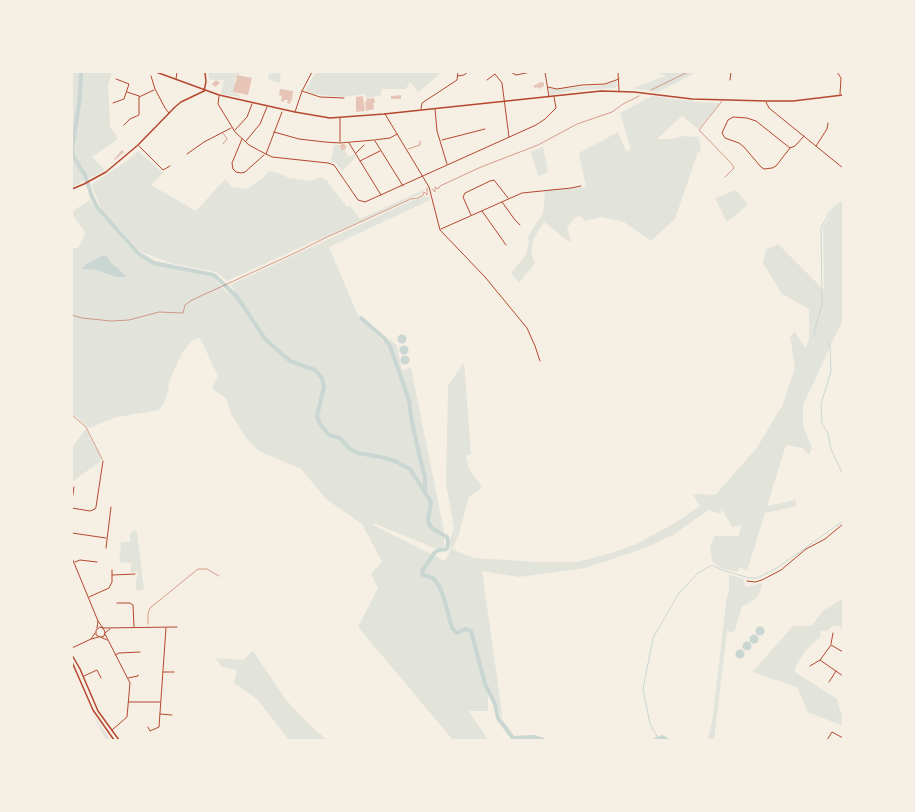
<!DOCTYPE html>
<style>
body{margin:0}
#map{position:relative;width:915px;height:812px;overflow:hidden;background:#f6efe4;font-family:Spectral,serif}
canvas{display:block}
.frame{position:absolute;inset:0;border:73px solid #f6efe4;pointer-events:none}
</style>
<div id="map">
<canvas width="915" height="812"></canvas>
<div class="frame"></div>
</div>
<script>
const ctx = document.querySelector('canvas').getContext('2d');
ctx.lineJoin = 'round';
function paint(path, color) { ctx.fillStyle = color; ctx.fill(path, 'evenodd'); }
const shape = rows => new Path2D(rows.map(r => 'M' + r).join(''));
function strokePath(path, color, width, dash) { ctx.strokeStyle = color; ctx.lineWidth = width; ctx.lineCap = dash ? 'butt' : 'round'; ctx.setLineDash(dash || []); ctx.stroke(path); }
paint(shape([
 [72,72,112,72,108,86,110,122,109,125,118,139,92,157,105,170,88,179,84,168,75,157,74,148,83,84,80,86,72,147],
 [208,72,244,72,237,75,234,83,234,92,240,96,240,97,221,94,224,80,209,80],
 [277,72,290,72,279,73,281,77,279,83,268,79,269,74,277,73],
 [316,72,442,72,418,92,410,82,406,89,382,89,380,96,366,98,366,94,344,97,314,94,305,90],
 [655,72,697,72,658,92,632,88,666,76],
 [615,81,617,83,617,87,615,88,574,90,552,95,550,94,549,88,558,89,604,85],
 [652,96,698,102,720,103,698,129,682,116,657,139,673,139,681,136,693,137,697,136,699,138,701,153,698,152,675,219,651,241,624,222,602,217,584,221,581,216,574,218,567,228,571,241,569,242,544,222,534,238,531,252,535,263,519,283,511,273,526,255,529,240,527,238,543,213,545,190,586,187,579,153,618,132,626,151,631,149,620,113],
 [334,145,340,145,339,149,344,150,349,157,354,154,356,157,342,171,336,163,331,162],
 [543,147,548,172,538,176,531,152],
 [138,151,163,173,151,185,196,211,225,179,232,187,247,189,265,176,268,171,281,174,289,178,312,181,321,177,327,181,347,207,350,206,360,219,425,189,421,194,328,236,314,241,227,281,216,272,171,263,141,252,102,210,91,185,127,161],
 [72,155,73,158,84,176,85,180,72,187],
 [736,190,748,205,727,222,715,198],
 [429,195,430,200,329,247,359,318,384,342,390,339,397,346,402,370,411,368,444,531,444,546,437,549,373,523,373,525,445,561,451,549,449,543,454,528,446,484,448,386,464,362,471,454,466,456,469,469,482,487,469,497,458,537,452,549,474,558,539,562,577,562,612,553,636,544,675,523,700,506,693,495,699,494,715,495,756,449,782,406,795,368,790,336,795,332,805,348,809,341,809,309,782,294,763,263,766,249,778,244,824,290,823,228,832,211,843,202,843,321,838,330,803,405,803,425,812,448,809,455,802,448,786,445,767,506,795,500,797,506,765,513,747,571,740,567,737,572,720,568,712,561,710,546,715,536,738,536,742,525,732,527,722,509,721,514,708,510,673,535,648,547,585,568,519,577,482,571,503,720,488,687,488,711,469,711,488,740,453,740,358,627,378,588,371,574,382,562,362,524,326,499,301,469,259,451,246,438,231,414,226,398,215,391,212,387,218,376,200,338,193,340,182,353,168,384,169,389,164,403,159,410,117,417,89,428,72,413,72,249,78,248,86,233,72,214,72,212,89,200,139,254,154,264,213,277,227,293,235,290,230,285,413,200,418,199,424,196,428,197],
 [102,256,107,256,110,263,118,268,116,277,96,270,81,269,86,264],
 [86,429,102,460,72,482,72,447],
 [135,529,137,532,144,590,136,590,136,579,138,574,137,572,131,572,131,563,119,562,121,542,130,542,130,534],
 [729,575,743,579,746,587,763,583,757,598,742,607,735,630,731,633,727,630,714,740,708,740,713,716,726,603,729,588],
 [843,598,843,633,839,625,833,626,827,631,821,631,820,637,806,650,795,667,795,672,837,699,843,719,843,726,808,712,797,687,752,672,793,626,811,626,824,610],
 [253,651,286,700,311,726,327,740,289,740,257,699,234,683,237,670,222,667,215,658,243,660],
 [92,713,108,736,110,740,106,740]
]), '#e2e4dc');
paint(shape([
 [102,256,107,256,111,263,118,268,126,277,116,277,96,270,81,269,86,264],
 '397.5 339a4.5 4.5 0 1 1 9 0a4.5 4.5 0 1 1-9 0Z',
 '399.5 350a4.5 4.5 0 1 1 9 0a4.5 4.5 0 1 1-9 0Z',
 '400.5 360a4.5 4.5 0 1 1 9 0a4.5 4.5 0 1 1-9 0Z',
 '755.5 631a4.5 4.5 0 1 1 9 0a4.5 4.5 0 1 1-9 0Z',
 '749.5 639a4.5 4.5 0 1 1 9 0a4.5 4.5 0 1 1-9 0Z',
 '742.5 646a4.5 4.5 0 1 1 9 0a4.5 4.5 0 1 1-9 0Z',
 '735.5 654a4.5 4.5 0 1 1 9 0a4.5 4.5 0 1 1-9 0Z'
]), '#c9d6d2');
strokePath(shape([
 [817,336,814,333,822,304,821,228,831,210,843,201],
 [827,342,830,346,831,371,821,404,822,424,828,433,831,449,843,475],
 [658,738,650,724,643,689,653,638,679,593,698,573,712,565,719,569,749,578,757,578,777,568,843,521]
]), '#c9d6d2', 1);
strokePath(shape([
 [81,72,80,97,72,151,74,157,85,175,92,197,97,207,139,254,154,263,214,275,235,295,244,307,265,339,290,361,315,370,322,378,324,387,317,416,320,424,329,435,340,438,350,449,358,453,381,457,395,461,410,469,431,502,428,520,429,524,433,529,447,537,448,541,447,549,439,550,435,552,422,571,423,575,433,578,439,586,444,598,452,628,457,633,465,629,471,631,485,684,495,704,498,718,513,738,534,737,543,740],
 [361,318,385,339,390,346,409,400,411,417,419,454,425,477,425,490],
 [655,740,662,737,667,740]
]), '#c9d6d2', 4);
paint(shape([
 [237,75,252,78,248,95,233,92,235,82,236,82],
 [216,80,220,83,215,87,212,84],
 [541,82,544,83,544,86,539,89,538,87,535,88,533,86],
 [280,89,293,91,292,101,291,100,290,104,287,103,288,100,284,100,284,102,281,101,282,96,279,95],
 [401,95,401,99,391,99,391,96],
 [363,96,365,111,356,112,356,97],
 [374,98,375,103,373,103,374,109,366,111,365,102,367,101,366,99],
 '340 147a3 3 0 1 1 6 0a3 3 0 1 1-6 0Z',
 [122,150,124,152,115,160,114,159]
]), '#e6c5b7');
strokePath(shape([
 [651,90,688,72],
 [432,189,435,192,435,187,438,189,440,186,481,167,538,145,577,124,612,112,623,104,639,96],
 [72,315,82,318,111,321,129,320,159,312,183,313,185,305,192,300,297,252,325,238,411,199,418,198,423,195,424,192,427,195,427,188],
 [72,415,86,427,102,459],
 [148,624,148,614,150,608,198,569,207,569,219,576]
]), '#b5482f', 0.5);
strokePath(shape([
 [722,101,699,130,732,164,734,168,725,177],
 [223,144,227,139,223,133],
 [408,149,420,145,420,141]
]), '#b5482f', 0.5);
strokePath(shape([
 [511,72,516,75,531,72],
 [545,72,549,97],
 [618,72,619,91],
 [837,72,841,78,840,94],
 [151,76,155,89,165,108,169,113],
 [458,76,464,75,468,72],
 [176,79,177,72],
 [487,80,495,74,502,83,509,137],
 [730,80,731,72],
 [548,87,557,89,582,85,605,84,619,79],
 [302,91,320,97,344,98],
 [127,92,139,96],
 [219,96,218,104,232,127,235,132,249,145,260,151,272,157,328,163,334,165,358,200,365,202,536,125,545,119,556,108,554,97],
 [139,97,154,90],
 [766,102,769,108,843,168],
 [113,103,124,99,129,84,116,79],
 [421,109,422,103,457,80,458,72],
 [435,109,437,131,447,164],
 [295,112,302,91,312,72],
 [385,114,429,187,440,230,485,277,527,328,535,346,540,361],
 [340,118,340,142],
 [124,125,130,119,139,115,139,97],
 [235,130,247,117,252,104],
 [274,132,299,139,325,142,340,143,374,140,390,138,397,134],
 [242,139,232,163,233,169,236,172,241,173,245,172,264,155],
 [442,140,485,129],
 [246,141,260,124,267,107],
 [375,141,403,186],
 [349,143,381,195],
 [139,146,163,170,170,166],
 [816,146,827,129,828,123],
 [790,148,776,166,772,168,764,169,761,167,744,147,739,143,725,138,722,133,728,120,733,117,747,118,756,121,790,148,795,146,804,136],
 [356,153,364,145],
 [187,154,204,142,231,128],
 [266,154,282,112],
 [360,161,380,151],
 [502,202,515,220,520,225],
 [482,211,506,245],
 [471,215,463,197,465,193,490,181,494,180,508,198],
 [441,229,522,193,571,188,581,186],
 [72,501,74,487],
 [72,508,90,511,95,509,96,507,103,461],
 [72,533,106,538],
 [106,548,111,507],
 [72,558,98,621,103,628],
 [75,562,80,560,97,562],
 [112,575,112,570],
 [747,581,755,582,762,580,781,570,806,549,825,539,843,524],
 [89,597,109,588,112,582,112,575,135,574],
 [117,603,130,603,133,605,134,627],
 [97,628,98,621],
 [103,628,177,627],
 [105,633,110,629],
 [105,634,130,683,127,717,112,730],
 [101,637,104,636,105,632,103,628,100,627,96,630,96,635,107,640],
 [91,639,95,633],
 [831,644,833,633],
 [72,648,91,639,99,637],
 [843,652,831,645,820,660,843,676],
 [115,655,119,653,140,652],
 [810,666,820,660],
 [163,672,174,672],
 [84,676,97,670,101,678],
 [128,678,138,676,138,675],
 [829,682,836,671],
 [129,702,160,702],
 [160,714,172,715],
 [148,727,150,731,159,727,166,628],
 [827,740,832,732,843,738]
]), '#b5482f', 1);
strokePath(shape([
 [204,91,206,82,205,72]
]), '#b5482f', 1.5);
strokePath(shape([
 [156,72,219,95,295,112,330,118,384,114,601,91,634,92,692,99,766,101,793,101,843,95],
 [72,189,84,184,106,172,138,145,175,107,181,102,204,91],
 [72,655,80,669,98,711,119,740],
 [72,662,93,710,114,740]
]), '#b5482f', 1.5);
</script>
